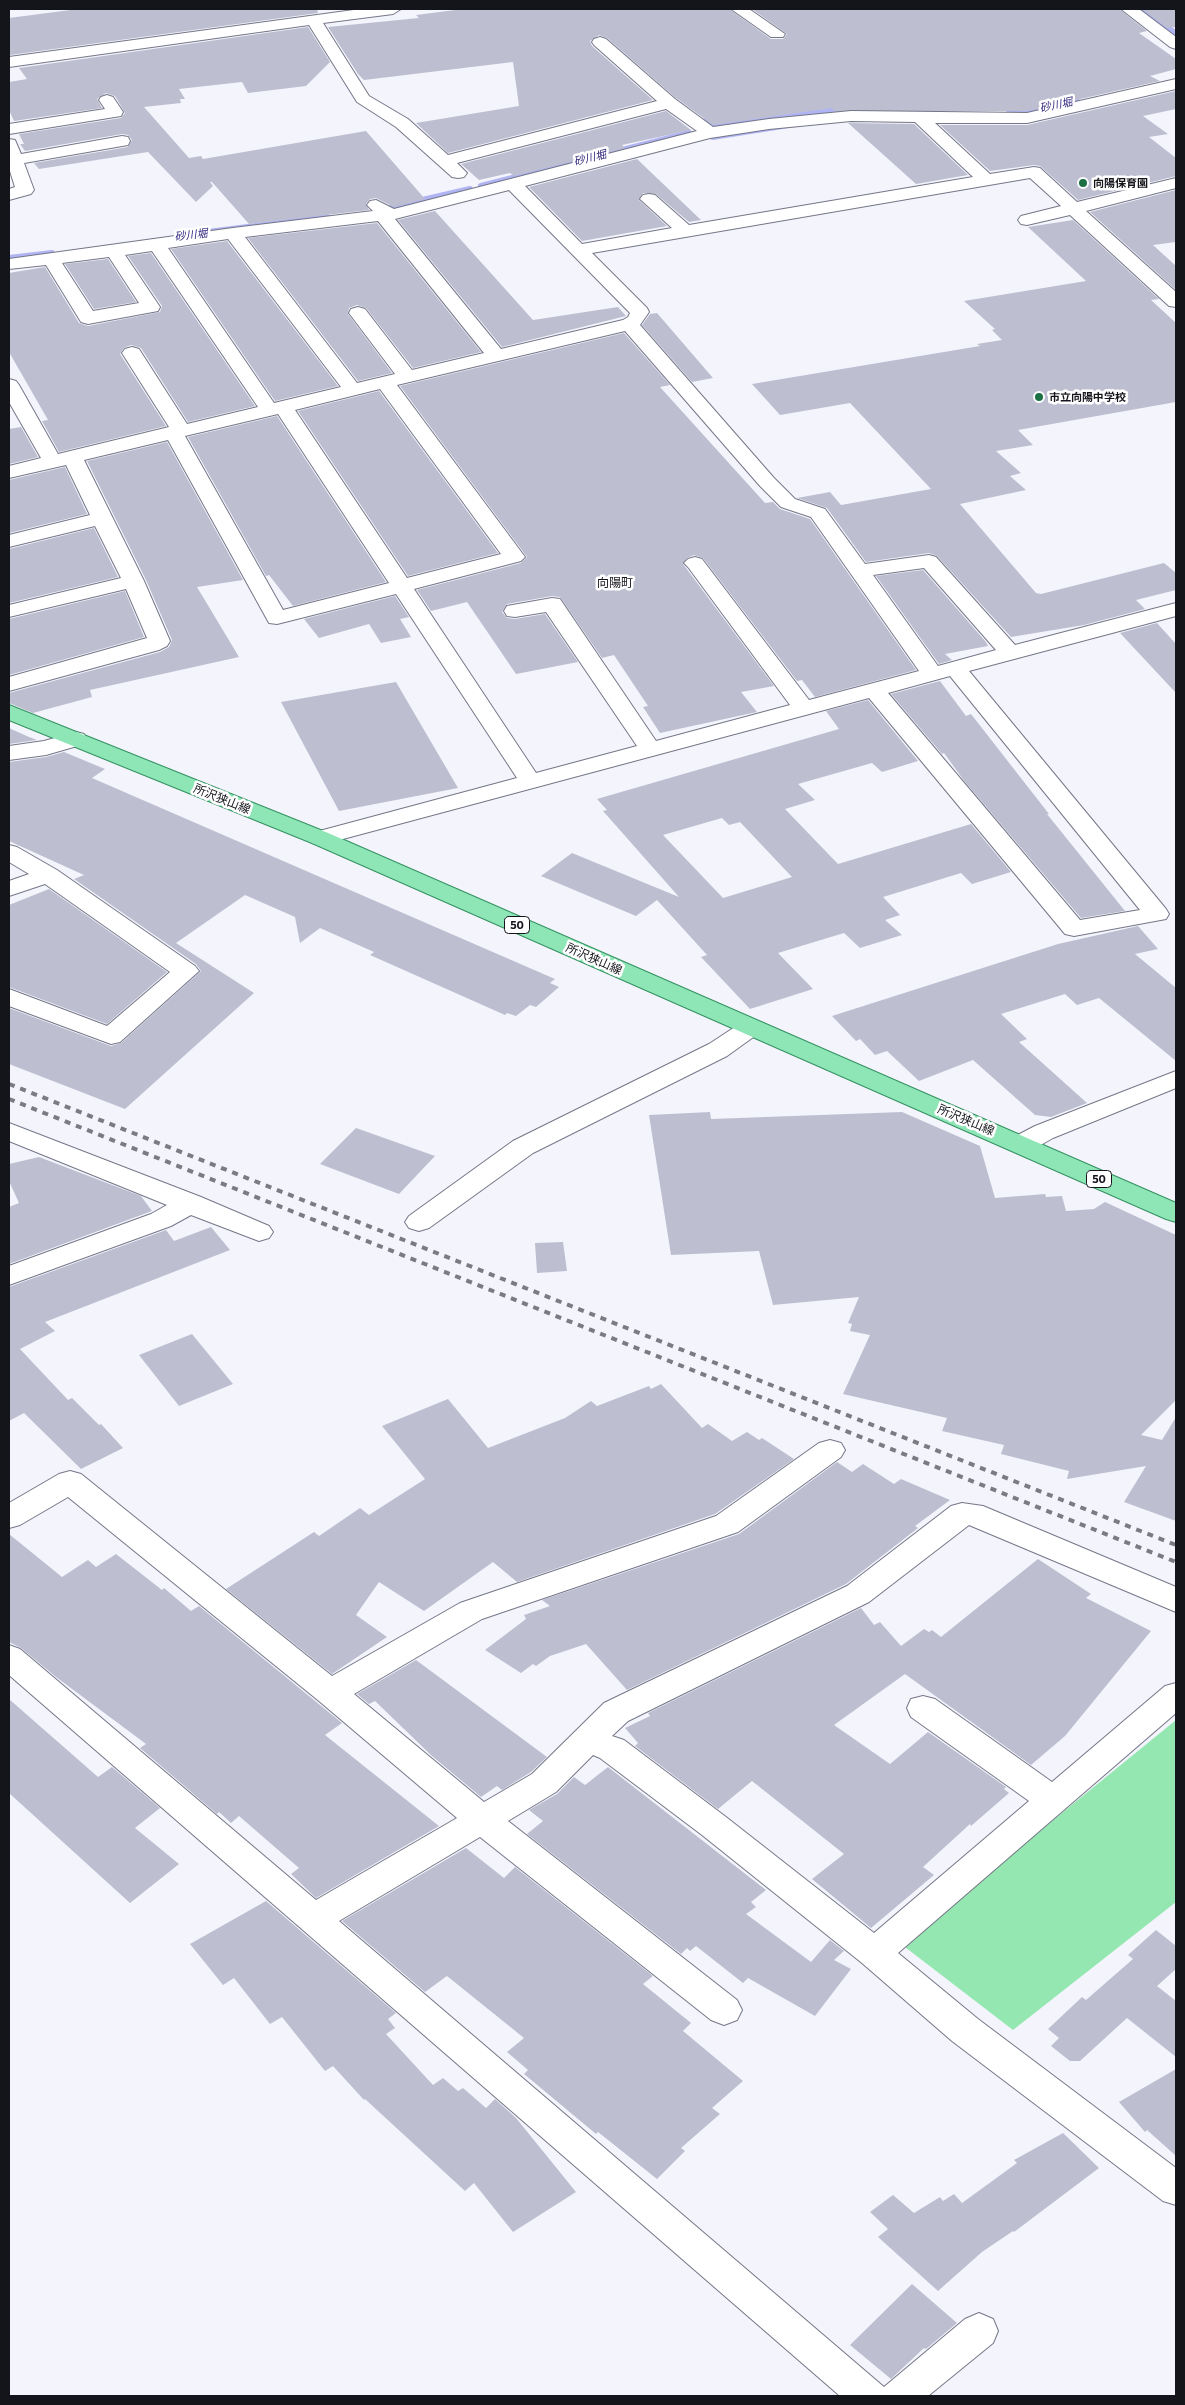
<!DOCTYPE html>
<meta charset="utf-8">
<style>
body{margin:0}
#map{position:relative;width:1185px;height:2405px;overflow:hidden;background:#f4f4fc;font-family:Commissioner,sans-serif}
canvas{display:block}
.frame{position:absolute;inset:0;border:10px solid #14141b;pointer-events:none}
</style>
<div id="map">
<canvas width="1185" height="2405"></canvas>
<div class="frame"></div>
</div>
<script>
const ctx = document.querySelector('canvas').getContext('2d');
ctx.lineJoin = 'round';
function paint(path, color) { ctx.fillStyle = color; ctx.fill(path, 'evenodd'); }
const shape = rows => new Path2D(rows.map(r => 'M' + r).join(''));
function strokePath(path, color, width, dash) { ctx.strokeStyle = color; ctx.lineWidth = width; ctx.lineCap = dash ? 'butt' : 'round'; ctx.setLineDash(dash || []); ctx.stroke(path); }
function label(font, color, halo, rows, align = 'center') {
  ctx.font = font + ' Commissioner,"Noto Sans JP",sans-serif'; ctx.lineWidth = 5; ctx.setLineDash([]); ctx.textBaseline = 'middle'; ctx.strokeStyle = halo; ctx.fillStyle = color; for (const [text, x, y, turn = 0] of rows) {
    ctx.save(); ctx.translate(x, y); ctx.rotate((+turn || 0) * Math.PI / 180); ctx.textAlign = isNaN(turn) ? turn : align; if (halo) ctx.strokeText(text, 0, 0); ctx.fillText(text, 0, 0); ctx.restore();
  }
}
paint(shape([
 [1176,1720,1176,1902,1013,2030,901,1944]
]), '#94e7b1');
strokePath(shape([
 [1141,9,1176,34],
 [1008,114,1078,102],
 [481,186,689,133],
 [392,207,470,189],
 [200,233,327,217],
 [9,258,52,253]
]), '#b0b4f3', 6);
paint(shape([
 [832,99,846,103,851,111,846,119,713,140,699,136,694,128,699,120,713,116,832,99]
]), '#b0b4f3');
paint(shape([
 [78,9,317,9,318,13,10,55,9,53,9,18],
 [463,9,729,9,771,39,783,39,787,34,752,9,1119,9,1147,31,1139,33,1176,59,1176,69,1150,76,1160,81,1027,111,834,111,832,108,713,125,676,98,607,38,599,35,590,41,592,46,653,100,448,153,416,123,519,106,513,62,364,80,358,74,328,27,419,18,416,15],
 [1142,9,1176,9,1176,27,1167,28],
 [308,27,330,62,306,86,248,93,242,82,179,89,185,99,180,99,181,103,144,107,189,158,201,156,203,159,366,131,425,199,394,207,376,198,370,199,366,204,369,210,249,224,212,182,210,182,213,186,196,202,148,152,39,169,34,163,128,147,132,140,128,135,122,134,25,151,20,144,24,144,19,134,121,118,125,113,115,96,106,93,97,99,102,108,14,121,9,110,9,82,27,79,19,68],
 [1176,91,1176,109,1143,116,1168,134,1149,137,1176,158,1176,176,1078,200,1040,166,1034,165,990,171,940,125,1027,125],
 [666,111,691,130,622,145,625,148,514,176,510,173,479,180,461,164],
 [848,123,914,124,968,175,916,184],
 [637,159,701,220,689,222,656,194,643,193,639,200,667,226,582,241,529,187],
 [1176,190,1176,242,1153,245,1176,266,1176,290,1090,212],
 [435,211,533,320,618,307,626,316,502,347,398,220],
 [1073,220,1159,299,1151,300,1176,323,1176,402,1018,430,1033,445,996,451,1021,473,1010,476,1026,490,960,504,1036,593,1041,594,1164,563,1176,573,1176,590,1136,600,1145,609,1084,625,1011,637,937,556,929,553,866,562,827,508,797,498,830,492,841,505,931,489,850,403,780,415,752,384,980,346,977,344,1002,340,992,330,995,329,964,301,1086,281,1028,227],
 [377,223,481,352,413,368,366,308,357,305,349,308,348,314,392,373,358,381,248,238],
 [227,241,338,386,275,401,171,249],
 [151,253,255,406,188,422,141,348,131,345,124,348,120,354,166,426,59,452,42,421,48,420,9,352,9,273,45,267,79,323,88,326,160,312,162,306,128,256],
 [108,259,136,302,94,309,65,264],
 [657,313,713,378,692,382,642,325,650,314],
 [624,333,670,385,660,387,765,503,773,502,780,509,810,519,916,670,815,697,802,680,797,681,703,558,694,555,687,558,683,564,774,686,741,692,757,712,660,733,643,707,648,706,614,655,602,658,560,597,552,596,507,604,502,612,507,618,515,619,545,614,578,662,516,674,467,602,431,611,417,590,521,563,527,557,400,386],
 [379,391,498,553,408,576,298,411],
 [277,416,386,582,293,606,269,575,266,576,188,437],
 [21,427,38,457,9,464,9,429],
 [167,442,243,580,197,587,239,657,90,690,92,697,33,713,9,703,9,693,160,652,169,647,172,640,146,580,87,461],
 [65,467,87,514,9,533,9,480],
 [94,528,118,577,9,603,9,549],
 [923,570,986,642,988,646,945,654,952,660,939,664,876,576],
 [125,591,144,637,9,675,9,619],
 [395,596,409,617,400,619,411,637,381,643,369,624,319,638,304,619],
 [1157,623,1176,644,1176,693,1120,633],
 [940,681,966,716,971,714,1049,814,1047,814,1125,911,1081,918,965,782,944,753,942,754,891,694],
 [396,682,458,788,339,811,281,702],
 [868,700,918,761,882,772,872,763,798,784,815,800,785,809,838,864,971,824,1011,872,972,884,961,873,883,897,900,915,885,920,902,935,860,948,844,933,778,953,813,989,750,1009,701,957,707,955,657,900,636,916,541,876,572,853,679,897,603,811,607,810,597,799,839,729,826,711],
 [722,818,729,825,740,822,792,877,723,898,663,835],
 [9,728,29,737,37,740,9,744],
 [64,752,105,769,92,778,555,979,550,983,559,987,536,1007,530,1005,516,1016,507,1013,505,1015,370,955,374,952,320,928,300,943,295,917,245,895,176,943,254,993,125,1109,9,1064,9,1008,111,1046,121,1043,201,971,196,964,74,879,84,875,9,841,9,762,46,757],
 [49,889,167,972,107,1024,9,987,9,905],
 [1138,926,1158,949,1135,954,1176,988,1176,1061,1099,998,1077,1005,1065,994,1001,1014,1027,1039,1019,1042,1087,1103,1051,1117,1035,1115,973,1060,919,1081,887,1051,875,1055,860,1039,856,1041,832,1016,1058,944],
 [710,1112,711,1119,902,1112,980,1146,995,1198,1045,1194,1046,1197,1062,1196,1066,1211,1094,1209,1105,1202,1176,1235,1176,1400,1141,1435,1162,1440,1176,1417,1176,1521,1124,1502,1146,1466,1067,1479,1069,1471,1001,1454,1004,1445,942,1431,947,1418,843,1394,870,1335,850,1331,852,1324,848,1323,859,1297,773,1305,759,1251,671,1255,649,1115],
 [356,1128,435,1156,399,1194,320,1164],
 [39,1157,141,1196,152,1211,9,1264,9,1207,19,1203,9,1181,9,1164],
 [211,1227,230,1250,45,1322,55,1331,20,1349,68,1400,72,1398,99,1425,101,1424,123,1448,81,1469,24,1413,9,1421,9,1287,166,1230,174,1241],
 [563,1242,567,1271,537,1273,535,1243],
 [192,1334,233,1384,179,1406,139,1355],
 [661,1384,702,1428,708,1424,732,1441,747,1432,759,1440,762,1438,794,1459,715,1514,517,1582,493,1562,424,1611,379,1582,356,1615,387,1637,332,1674,226,1589,314,1532,319,1536,360,1508,369,1515,425,1479,382,1426,448,1399,488,1448,565,1418,591,1401,597,1406,649,1386,651,1389],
 [837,1462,852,1472,863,1464,894,1484,901,1479,950,1500,915,1526,918,1528,846,1584,627,1690,586,1644,550,1656,536,1666,533,1664,521,1673,485,1650,526,1619,524,1615,550,1606,542,1600,739,1534],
 [9,1534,62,1577,88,1560,96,1567,116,1554,162,1590,164,1588,191,1611,199,1606,342,1723,325,1735,439,1826,316,1898,291,1874,299,1868,239,1816,231,1823,219,1812,217,1814,140,1748,146,1744,56,1677,21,1648,9,1642],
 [1038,1559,1091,1594,1086,1598,1151,1631,1065,1736,1031,1765,905,1674,834,1725,890,1764,928,1732,1006,1787,1004,1789,1009,1793,971,1826,970,1824,923,1867,934,1875,871,1928,812,1879,844,1854,752,1781,718,1809,635,1746,638,1743,625,1728,650,1716,648,1713,861,1608,874,1625,880,1622,901,1646,924,1629,929,1632,932,1630,941,1637],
 [416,1660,547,1757,531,1772,502,1790,497,1786,481,1797,432,1756,375,1701,369,1704,357,1694],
 [9,1699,98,1777,112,1767,160,1808,135,1828,179,1864,130,1903,9,1793],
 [608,1767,766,1890,751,1902,756,1907,746,1914,811,1962,830,1940,844,1951,834,1960,851,1969,815,2016,748,1978,743,1983,696,1946,690,1951,687,1948,681,1954,527,1834,543,1821,529,1810,557,1794,574,1777,585,1785],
 [466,1848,504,1878,515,1867,653,1976,643,1984,691,2023,683,2031,743,2081,712,2108,720,2114,681,2148,685,2151,657,2179,598,2132,596,2134,524,2074,528,2070,507,2052,524,2038,447,1976,425,1992,342,1921],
 [266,1901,396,2013,388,2019,395,2028,386,2034,433,2085,443,2078,458,2091,463,2088,486,2108,495,2099,516,2118,576,2192,513,2232,474,2183,465,2191,365,2099,364,2100,333,2066,325,2071,282,2017,270,2024,234,1978,223,1985,190,1944],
 [1156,1930,1176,1946,1176,1969,1157,1986,1176,2001,1176,2057,1127,2018,1080,2061,1070,2061,1051,2046,1059,2038,1048,2029,1082,1997,1086,2000,1133,1959,1128,1955],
 [1176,2069,1176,2156,1147,2130,1145,2132,1119,2102],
 [1063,2133,1099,2168,1014,2232,1013,2231,982,2252,938,2291,878,2237,888,2229,870,2212,893,2195,914,2213,940,2197,943,2201,954,2194,962,2203,1017,2163,1014,2160],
 [912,2284,957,2323,926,2349,924,2348,891,2379,850,2345]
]), '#bdbfd1');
const street = shape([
 [361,9,401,9,393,14,323,23,369,96,408,119,448,155,657,101,594,45,592,42,594,39,600,37,606,39,675,99,713,127,769,119,851,111,1027,113,1176,79,1176,89,1027,123,935,123,990,174,1034,167,1040,168,1077,202,1176,178,1176,188,1086,211,1176,292,1176,307,1169,306,1070,215,1027,225,1021,224,1018,220,1021,216,1061,206,1030,178,592,253,647,308,649,312,640,325,774,478,795,499,825,509,865,564,929,555,936,557,1015,645,1176,603,1176,616,969,671,1166,909,1169,914,1166,919,1074,936,1065,934,869,698,328,843,320,845,312,843,308,838,312,833,517,778,396,594,277,624,269,623,168,440,84,460,144,581,170,641,167,646,159,650,9,691,9,677,147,638,126,589,9,617,9,605,121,578,95,526,9,547,9,535,90,515,66,465,9,478,9,466,41,458,9,402,9,379,16,381,19,385,58,454,169,427,122,353,125,349,132,347,139,349,187,424,258,407,152,251,125,255,160,307,158,311,88,324,81,322,46,265,9,269,9,259,233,228,373,211,367,205,370,201,376,200,394,209,697,131,666,109,457,163,467,173,464,177,458,178,452,177,396,127,357,102,309,25,9,67,9,57,361,9],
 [851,121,915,122,973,177,689,225,655,195,649,194,643,195,640,199,672,228,582,244,525,186,710,138,769,129,851,121],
 [509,190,630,313,628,317,623,320,501,349,395,219,509,190],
 [378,221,484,353,412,370,365,309,358,307,351,309,349,313,395,374,357,383,245,237,378,221],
 [228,239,341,387,274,403,168,248,228,239],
 [109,257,139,303,93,311,62,263,109,257],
 [625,331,760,486,781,507,811,517,919,671,809,700,702,559,695,557,688,559,684,563,688,567,790,705,656,741,560,599,552,598,507,606,504,611,507,616,515,617,546,612,637,746,536,773,414,589,521,561,525,557,397,385,625,331],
 [380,389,501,554,407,578,295,410,380,389],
 [278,414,389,583,283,610,185,436,278,414],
 [924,568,996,650,938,666,873,575,924,568],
 [950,676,1140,910,1080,920,888,693,950,676],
 [731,9,749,9,785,34,783,37,771,37,731,9],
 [1121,9,1139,9,1176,37,1176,49,1170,47,1121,9],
 [107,95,113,97,123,112,121,116,9,134,9,124,105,109,99,100,101,97,107,95],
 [122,136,128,137,130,141,128,145,24,163,34,190,31,194,9,200,9,189,15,187,9,168,9,139,15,140,21,154,122,136],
 [76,732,84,734,87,739,84,744,46,755,9,760,9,746,44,741,76,732],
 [9,845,17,847,57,870,195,966,199,971,120,1042,111,1044,9,1006,9,989,107,1026,170,972,45,884,9,896,9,881,29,874,9,862,9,845],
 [750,1020,759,1023,763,1028,759,1033,727,1056,533,1153,429,1228,419,1231,409,1228,405,1222,409,1216,513,1141,709,1044,741,1023,750,1020],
 [1176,1071,1176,1088,1053,1138,1032,1150,1022,1152,1012,1150,1009,1144,1012,1138,1035,1126,1176,1071],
 [9,1123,201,1197,269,1226,273,1232,269,1238,259,1241,191,1215,171,1226,9,1285,9,1266,151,1214,167,1205,9,1141,9,1123],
 [830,1440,841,1443,845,1450,841,1457,738,1532,482,1619,354,1694,484,1802,532,1774,604,1703,847,1586,951,1506,962,1503,983,1506,1176,1587,1176,1612,969,1525,869,1602,628,1721,612,1736,624,1740,726,1817,874,1933,1029,1801,911,1717,907,1708,911,1699,923,1696,935,1699,1052,1782,1165,1686,1176,1683,1176,1713,898,1953,978,2019,1176,2168,1176,2205,1163,2201,952,2041,862,1963,702,1835,600,1758,593,1755,556,1792,508,1821,737,2000,742,2010,737,2020,724,2025,711,2020,480,1837,339,1921,884,2387,965,2319,979,2313,993,2319,998,2331,993,2343,928,2396,840,2396,9,1675,9,1645,20,1649,316,1900,457,1818,319,1701,68,1497,20,1525,9,1528,9,1503,59,1474,70,1471,81,1474,332,1676,460,1603,716,1516,819,1443,830,1440]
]);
const primary = shape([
 [9,705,328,833,1176,1203,1176,1222,1166,1219,312,843,9,720,9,705]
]);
strokePath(street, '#757788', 2);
strokePath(primary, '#339160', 2);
paint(street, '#fff');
paint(primary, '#8ee5b6');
strokePath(shape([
 [9,1084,1176,1545],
 [9,1099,1176,1562]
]), '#7b7b83', 4, [6, 6]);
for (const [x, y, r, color] of [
 [1083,183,5,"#1b7143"],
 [1039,397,5,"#1b7143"]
]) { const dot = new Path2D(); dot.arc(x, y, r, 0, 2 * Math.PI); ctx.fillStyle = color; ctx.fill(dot); strokePath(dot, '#fff', 2); }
label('italic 11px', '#30267e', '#fff', [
 ["砂川堀",1056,105,-12],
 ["砂川堀",590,158,-14],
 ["砂川堀",191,235,-7]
]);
label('bold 11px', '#14141b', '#fff', [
 ["向陽保育園",1093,183],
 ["市立向陽中学校",1049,397]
], 'left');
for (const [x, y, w] of [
 [517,925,25],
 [1099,1179,25]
]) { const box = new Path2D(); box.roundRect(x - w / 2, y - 8.5, w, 17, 4); ctx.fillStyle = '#fff'; ctx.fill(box); strokePath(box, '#14141b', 1); }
label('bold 11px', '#14141b', null, [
 ["50",517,925],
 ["50",1099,1179]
]);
label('12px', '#14141b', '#fff', [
 ["向陽町",615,583]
]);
label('12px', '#14141b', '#fff', [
 ["所沢狭山線",222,799,22],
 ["所沢狭山線",594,959,24],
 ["所沢狭山線",966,1120,23]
]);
</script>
